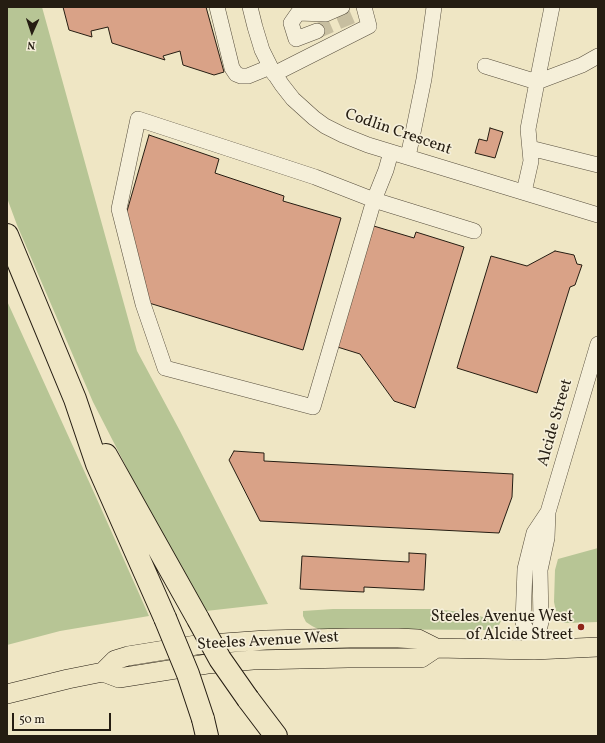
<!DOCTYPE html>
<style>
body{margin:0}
#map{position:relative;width:605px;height:743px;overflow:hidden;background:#efe6c4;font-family:Vollkorn,serif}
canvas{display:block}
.frame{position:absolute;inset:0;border:8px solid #251d12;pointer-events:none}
.north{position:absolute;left:12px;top:12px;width:40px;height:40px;-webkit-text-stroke:3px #f5efd9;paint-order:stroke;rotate:183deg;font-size:11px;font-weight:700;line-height:16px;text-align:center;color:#251d12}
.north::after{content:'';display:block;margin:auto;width:14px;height:18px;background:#251d12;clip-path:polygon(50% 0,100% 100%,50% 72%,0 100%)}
.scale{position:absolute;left:12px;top:713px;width:99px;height:18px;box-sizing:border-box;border:2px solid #251d12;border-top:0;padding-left:5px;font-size:12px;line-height:14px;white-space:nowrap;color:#251d12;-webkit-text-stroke:3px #f5efd9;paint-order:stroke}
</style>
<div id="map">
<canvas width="605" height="743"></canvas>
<div class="frame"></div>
<div class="north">N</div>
<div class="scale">50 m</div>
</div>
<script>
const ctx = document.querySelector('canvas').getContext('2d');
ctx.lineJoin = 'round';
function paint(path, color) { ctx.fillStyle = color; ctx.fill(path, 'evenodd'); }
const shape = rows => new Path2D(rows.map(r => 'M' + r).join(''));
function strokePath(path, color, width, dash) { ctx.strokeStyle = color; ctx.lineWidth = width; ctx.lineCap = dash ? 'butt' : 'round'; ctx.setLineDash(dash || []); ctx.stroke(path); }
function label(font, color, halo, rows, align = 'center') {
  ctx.font = font + ' Vollkorn,serif'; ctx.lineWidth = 3.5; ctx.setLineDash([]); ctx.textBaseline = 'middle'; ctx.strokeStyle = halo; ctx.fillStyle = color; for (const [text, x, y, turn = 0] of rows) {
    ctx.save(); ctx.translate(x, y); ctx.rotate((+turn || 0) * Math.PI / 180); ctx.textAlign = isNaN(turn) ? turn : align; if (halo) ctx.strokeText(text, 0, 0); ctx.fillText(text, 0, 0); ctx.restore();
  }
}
paint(shape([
 [7,7,42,7,137,351,180,431,268,604,206,611,133,480,93,402,17,225,7,198],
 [7,301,96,497,149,616,60,631,7,645],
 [598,548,598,622,565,623,560,621,557,616,554,602,555,570,558,559],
 [333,609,435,609,461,612,501,621,499,625,495,628,488,630,318,629,312,626,306,622,303,616,303,611]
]), '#b7c595');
const building = shape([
 [63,7,206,7,224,72,214,75,183,65,180,51,163,56,165,60,112,43,108,27,91,31,92,37,69,30,63,7],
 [490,128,503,132,495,158,475,153,479,139,487,141,490,128],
 [149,135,219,159,215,173,284,196,283,201,341,218,303,350,149,303,125,218,149,135],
 [367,224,414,238,416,232,464,247,415,408,394,401,360,354,331,345,367,224],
 [555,251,574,255,577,264,582,265,575,285,570,287,537,393,457,368,491,256,527,266,555,251],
 [234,451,264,453,264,461,513,474,512,497,499,533,260,521,229,460,234,451],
 [409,553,426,554,424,590,364,587,364,592,300,589,302,556,409,562,409,553]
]);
paint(building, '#d9a287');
strokePath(building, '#251d12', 1);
strokePath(shape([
 [317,31,352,16]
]), '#c7bea0', 15, [15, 8]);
const minor = shape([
 [217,7,232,68,236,74,241,76,248,76,270,67],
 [250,7,255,27,262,50,272,70,282,85,293,99,314,118,325,126,343,135,368,145,598,215],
 [317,31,296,39,291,23,298,13,326,14,342,7],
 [485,66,537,82,582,65,598,56],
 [274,74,369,26,364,7],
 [530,148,598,165],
 [391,152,386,170,374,200,313,407,165,368,143,304,119,209,138,119,315,177,374,200,474,231],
 [408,157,424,79,434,7],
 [524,192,531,161,528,129,537,82,552,7],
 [534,650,541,622,540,570,547,538,548,512,598,344],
 [534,650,523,622,525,569,534,533,548,512]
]);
const major = shape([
 [103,672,115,660,128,656,196,645,266,640,350,638,398,638,418,639,436,648,534,650,598,647],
 [7,694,68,679,103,672,119,678,207,664,253,660,348,658,421,658,436,648]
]);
const highway = shape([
 [7,235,75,399,97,464,165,618],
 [106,455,198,619],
 [248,699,276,736],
 [203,719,207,736]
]);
strokePath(minor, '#584f3e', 16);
strokePath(major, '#251d12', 20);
strokePath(highway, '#251d12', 24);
strokePath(minor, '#f5efd9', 15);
strokePath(major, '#efe6c4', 19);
strokePath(highway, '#efe6c4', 22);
const highwayBridge = shape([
 [165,618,188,674,203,719],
 [198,619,220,659,248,699]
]);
strokePath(highwayBridge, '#251d12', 24, []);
strokePath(highwayBridge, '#efe6c4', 22);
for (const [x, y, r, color] of [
 [581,627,4,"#8f2418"]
]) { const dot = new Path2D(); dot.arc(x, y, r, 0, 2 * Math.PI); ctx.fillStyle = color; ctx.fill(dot); strokePath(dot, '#f5efd9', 1.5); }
label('16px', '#251d12', '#f5efd9', [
 ["Codlin Crescent",398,133,19],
 ["Alcide Street",556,423,-74],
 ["Steeles Avenue West",268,642,-3]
]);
label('16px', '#251d12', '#f5efd9', [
 ["Steeles Avenue West",573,618],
 ["of Alcide Street",573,636]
], 'right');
</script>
